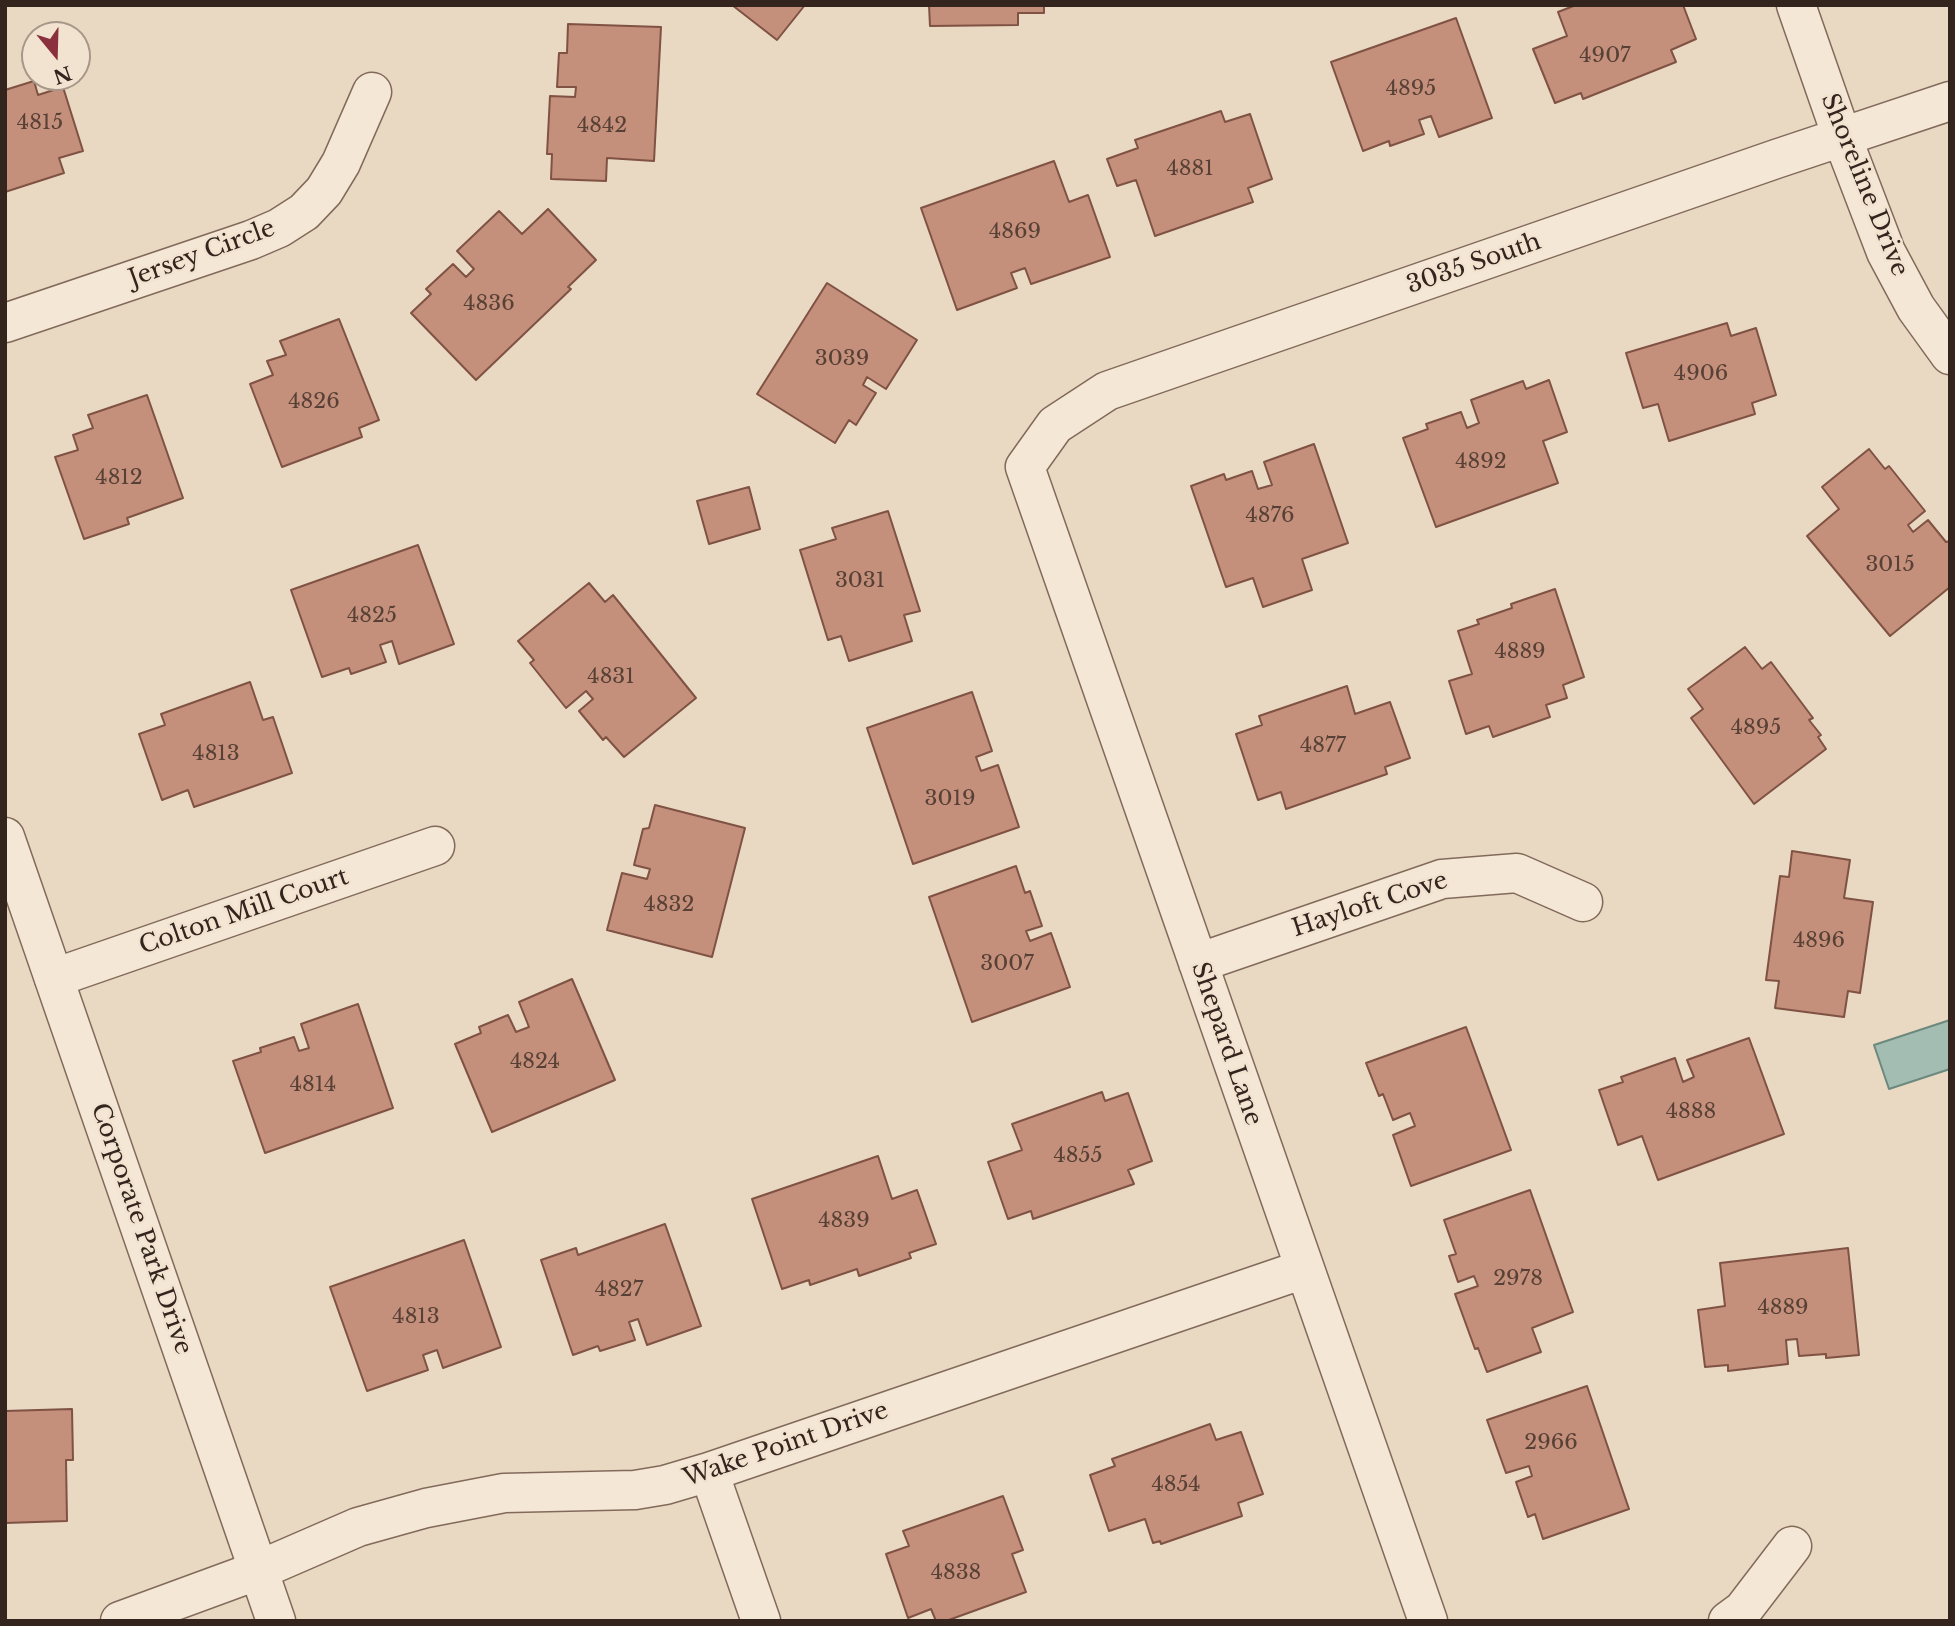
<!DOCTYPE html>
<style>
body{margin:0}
#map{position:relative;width:1955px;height:1626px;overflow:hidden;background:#e9d8c2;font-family:"Libre Baskerville",serif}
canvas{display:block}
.frame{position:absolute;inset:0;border:7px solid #33251e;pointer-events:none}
.north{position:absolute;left:21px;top:21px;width:70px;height:70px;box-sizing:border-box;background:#f2e3d1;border:2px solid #a69789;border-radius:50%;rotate:161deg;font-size:19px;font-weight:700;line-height:28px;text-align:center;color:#33251e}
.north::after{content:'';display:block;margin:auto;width:24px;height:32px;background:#8b313e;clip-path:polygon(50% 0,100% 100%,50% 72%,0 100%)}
</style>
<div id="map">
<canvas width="1955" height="1626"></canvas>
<div class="frame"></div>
<div class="north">N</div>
</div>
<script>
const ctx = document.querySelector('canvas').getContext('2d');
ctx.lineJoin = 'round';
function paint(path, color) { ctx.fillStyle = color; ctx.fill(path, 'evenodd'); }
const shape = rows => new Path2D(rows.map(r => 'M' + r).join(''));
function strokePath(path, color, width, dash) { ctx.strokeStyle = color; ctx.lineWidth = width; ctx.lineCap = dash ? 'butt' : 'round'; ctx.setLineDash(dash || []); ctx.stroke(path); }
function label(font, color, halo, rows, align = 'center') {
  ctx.font = font + ' "Libre Baskerville",serif'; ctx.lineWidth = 5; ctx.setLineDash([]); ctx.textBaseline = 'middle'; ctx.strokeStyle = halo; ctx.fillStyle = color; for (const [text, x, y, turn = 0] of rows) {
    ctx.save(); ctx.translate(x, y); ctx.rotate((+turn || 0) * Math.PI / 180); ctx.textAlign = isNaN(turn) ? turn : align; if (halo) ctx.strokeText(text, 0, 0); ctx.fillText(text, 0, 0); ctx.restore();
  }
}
const water = shape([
 [1950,1020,1950,1069,1889,1089,1874,1045,1950,1020]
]);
paint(water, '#a4bdb2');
strokePath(water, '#6c897e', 2);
const building = shape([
 [732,5,805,5,777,40,732,5],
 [929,5,1044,5,1044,13,1018,13,1018,25,930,26,929,5],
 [1576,5,1683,5,1696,39,1671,50,1676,62,1583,99,1581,93,1555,103,1533,49,1567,36,1558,12,1576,5],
 [1456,18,1492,118,1439,137,1431,116,1419,120,1424,134,1390,146,1389,141,1363,151,1331,62,1456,18],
 [568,24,661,27,654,161,607,158,606,181,551,179,552,154,547,154,550,96,575,97,576,87,557,87,559,53,567,53,568,24],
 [34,81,38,95,63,87,83,151,59,158,64,173,5,192,5,90,34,81],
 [1221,111,1225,122,1250,114,1272,179,1248,188,1253,202,1155,236,1136,180,1117,186,1107,159,1138,148,1135,140,1221,111],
 [1054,161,1069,202,1088,195,1110,257,1031,284,1025,268,1011,273,1017,288,957,310,921,208,1054,161],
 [548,209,596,260,568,287,571,289,476,380,411,313,431,294,426,289,453,264,466,277,474,269,457,251,499,211,522,234,548,209],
 [827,283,917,340,886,389,867,377,863,385,876,393,856,425,849,420,835,443,757,394,827,283],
 [339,319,379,420,359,428,362,437,282,467,250,384,273,375,267,361,286,355,280,341,339,319],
 [1727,323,1731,336,1756,328,1776,395,1752,403,1755,414,1669,441,1658,404,1643,408,1626,353,1727,323],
 [1549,380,1567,432,1543,441,1558,483,1436,527,1403,438,1428,429,1426,424,1461,412,1467,428,1479,423,1471,400,1523,381,1526,389,1549,380],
 [147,395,183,498,127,518,129,524,84,539,55,457,78,450,73,435,93,428,88,415,147,395],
 [1314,444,1348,543,1302,559,1312,590,1263,607,1253,578,1226,587,1191,486,1224,474,1226,480,1252,471,1258,489,1272,485,1264,462,1314,444],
 [1869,449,1885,469,1889,466,1925,511,1908,525,1913,532,1928,520,1946,542,1950,541,1950,587,1890,636,1807,536,1839,509,1822,487,1869,449],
 [749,487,760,529,709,544,697,501,749,487],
 [888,511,920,611,904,615,912,641,849,661,841,636,828,640,800,550,836,539,832,528,888,511],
 [418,545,454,644,399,664,392,641,380,645,386,662,351,674,349,668,322,677,291,590,418,545],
 [589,583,605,602,613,595,696,698,624,757,606,737,603,740,579,711,593,699,586,691,566,708,530,663,534,660,518,641,589,583],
 [1555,589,1584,677,1563,685,1567,698,1546,705,1550,717,1493,737,1489,726,1466,734,1449,681,1472,674,1458,631,1479,624,1477,620,1512,608,1511,604,1555,589],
 [1745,647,1762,669,1771,662,1813,718,1809,720,1821,735,1818,737,1826,749,1754,804,1691,718,1703,709,1688,689,1745,647],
 [250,682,263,720,273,717,292,773,194,807,188,790,162,800,139,734,165,725,161,714,250,682],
 [1347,686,1355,714,1390,702,1410,758,1385,767,1387,774,1286,809,1281,792,1258,800,1236,734,1262,725,1259,716,1347,686],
 [972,692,992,751,976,757,981,771,998,765,1019,827,913,864,867,728,972,692],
 [655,805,745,828,712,957,607,930,622,873,647,879,650,869,634,865,643,829,649,828,655,805],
 [1792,851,1850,860,1844,898,1873,902,1860,993,1848,991,1844,1017,1775,1008,1779,981,1766,980,1780,876,1789,877,1792,851],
 [1016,866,1025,893,1030,891,1042,926,1026,931,1030,941,1051,933,1070,987,972,1022,929,897,1016,866],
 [572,979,615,1080,492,1132,455,1044,481,1033,479,1027,508,1015,516,1032,529,1027,519,1002,572,979],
 [358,1004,393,1108,265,1153,233,1061,261,1052,260,1048,294,1037,299,1051,309,1048,301,1024,358,1004],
 [1466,1027,1511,1150,1411,1186,1393,1135,1415,1126,1410,1113,1393,1120,1383,1094,1379,1096,1366,1063,1466,1027],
 [1749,1038,1784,1134,1658,1180,1642,1136,1618,1145,1599,1090,1623,1082,1621,1077,1675,1058,1683,1082,1694,1077,1687,1060,1749,1038],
 [1102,1092,1105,1101,1128,1093,1152,1161,1128,1170,1134,1184,1033,1219,1031,1211,1008,1219,988,1162,1022,1150,1012,1124,1102,1092],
 [878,1156,892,1199,917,1190,936,1244,909,1253,911,1258,859,1276,857,1269,810,1285,809,1280,782,1289,752,1199,878,1156],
 [1530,1190,1573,1312,1532,1328,1541,1352,1487,1372,1478,1348,1475,1349,1455,1294,1478,1286,1474,1276,1458,1282,1449,1256,1456,1254,1444,1220,1530,1190],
 [665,1224,701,1326,647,1345,638,1319,629,1322,635,1340,600,1351,598,1346,573,1355,541,1260,576,1248,578,1255,665,1224],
 [464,1240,501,1347,443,1368,437,1350,423,1355,428,1370,367,1391,330,1287,464,1240],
 [1848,1248,1859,1355,1826,1358,1826,1354,1799,1356,1797,1339,1786,1340,1788,1364,1728,1371,1728,1365,1705,1367,1698,1310,1725,1306,1720,1263,1848,1248],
 [1587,1386,1629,1509,1543,1539,1535,1514,1528,1517,1516,1482,1532,1476,1529,1466,1506,1473,1487,1420,1587,1386],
 [72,1409,73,1460,66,1460,67,1521,5,1523,5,1411,72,1409],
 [1210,1424,1216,1440,1241,1432,1263,1494,1238,1503,1242,1516,1161,1544,1160,1541,1153,1543,1145,1519,1109,1531,1090,1475,1115,1466,1112,1459,1210,1424],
 [1003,1496,1023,1550,1012,1554,1026,1592,946,1621,936,1621,931,1609,908,1618,886,1554,909,1546,903,1531,1003,1496]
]);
paint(building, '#c48f7b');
strokePath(building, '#7f5243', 2);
const minor = shape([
 [1796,5,1842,137,1886,252,1916,308,1950,355],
 [5,323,251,240,279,228,304,212,324,191,341,163,372,92],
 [1198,963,1442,879,1517,873,1583,902],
 [54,978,435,846],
 [709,1472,761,1621],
 [120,1621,259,1570,358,1527,426,1508,504,1493,635,1490,665,1485,709,1472,1304,1269],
 [1428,1621,1025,467,1055,425,1107,391,1776,159,1950,101],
 [1728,1621,1743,1610,1792,1546]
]);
const tertiary = shape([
 [5,837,276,1621]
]);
strokePath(minor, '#826a5b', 41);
strokePath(tertiary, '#826a5b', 41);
strokePath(minor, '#f5e7d5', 38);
strokePath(tertiary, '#f5e7d5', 38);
label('21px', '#574035', null, [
 ["4907",1605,56],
 ["4895",1411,89],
 ["4815",40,123],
 ["4842",602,126],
 ["4881",1190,169],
 ["4869",1015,232],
 ["4836",489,304],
 ["3039",842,359],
 ["4906",1701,374],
 ["4826",314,402],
 ["4892",1481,462],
 ["4812",119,478],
 ["4876",1270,516],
 ["3015",1890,565],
 ["3031",860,581],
 ["4825",372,616],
 ["4889",1520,652],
 ["4831",611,677],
 ["4895",1756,728],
 ["4877",1323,746],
 ["4813",216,754],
 ["3019",950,799],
 ["4832",669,905],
 ["4896",1819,941],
 ["3007",1007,964],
 ["4824",535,1062],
 ["4814",313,1085],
 ["4888",1691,1112],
 ["4855",1078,1156],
 ["4839",844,1221],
 ["2978",1518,1279],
 ["4827",619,1290],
 ["4889",1783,1308],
 ["4813",416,1317],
 ["2966",1551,1443],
 ["4854",1176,1485],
 ["4838",956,1573]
]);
label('24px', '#33251e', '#f2e3d1', [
 ["Shoreline Drive",1864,185,68],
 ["Jersey Circle",202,254,-20],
 ["3035 South",1474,264,-19],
 ["Hayloft Cove",1370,905,-18],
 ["Colton Mill Court",244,912,-19],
 ["Shepard Lane",1226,1044,71],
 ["Corporate Park Drive",141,1229,71],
 ["Wake Point Drive",786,1445,-19]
]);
</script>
